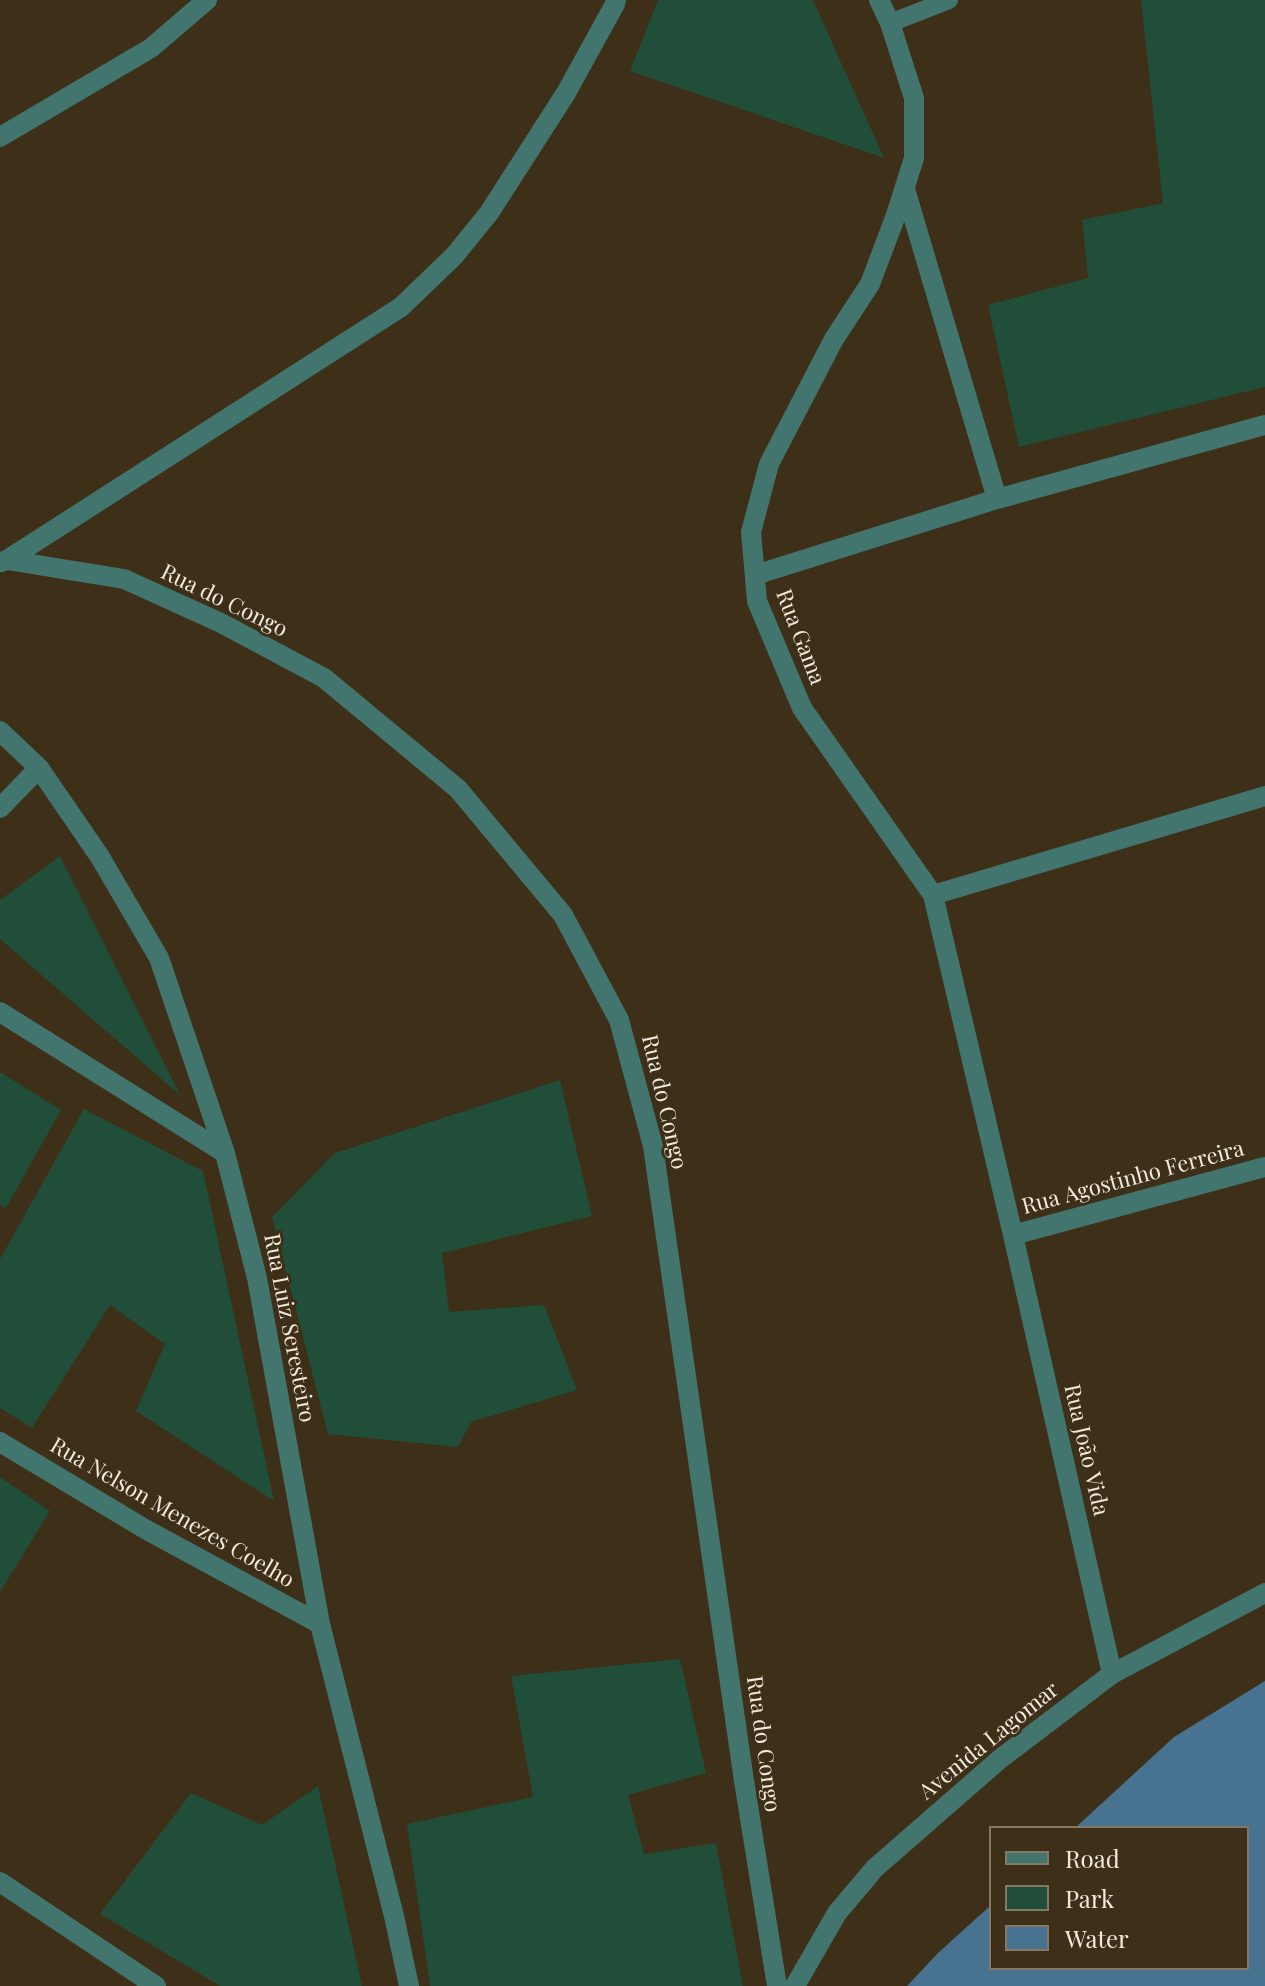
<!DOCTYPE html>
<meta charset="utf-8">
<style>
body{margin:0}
#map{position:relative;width:1265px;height:1986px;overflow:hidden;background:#3d2f18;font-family:"Playfair Display",serif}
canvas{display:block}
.legend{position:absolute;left:989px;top:1826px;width:260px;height:144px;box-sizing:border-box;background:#3d2f18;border:2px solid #857966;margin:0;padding:10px 14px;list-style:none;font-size:24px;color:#f2e9dc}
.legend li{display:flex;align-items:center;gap:16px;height:40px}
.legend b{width:40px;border:2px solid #857966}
</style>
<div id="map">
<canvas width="1265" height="1986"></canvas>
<ul class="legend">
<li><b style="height:10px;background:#41756e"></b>Road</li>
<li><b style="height:22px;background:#204e38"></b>Park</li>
<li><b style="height:22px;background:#477390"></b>Water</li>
</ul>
</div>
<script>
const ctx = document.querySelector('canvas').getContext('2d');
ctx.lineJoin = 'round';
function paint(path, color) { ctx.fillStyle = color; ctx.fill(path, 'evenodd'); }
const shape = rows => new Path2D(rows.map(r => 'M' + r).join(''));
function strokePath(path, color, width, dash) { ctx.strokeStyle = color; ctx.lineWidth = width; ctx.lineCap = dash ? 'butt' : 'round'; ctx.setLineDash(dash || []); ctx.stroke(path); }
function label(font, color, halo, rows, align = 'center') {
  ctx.font = font + ' "Playfair Display",serif'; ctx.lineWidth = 6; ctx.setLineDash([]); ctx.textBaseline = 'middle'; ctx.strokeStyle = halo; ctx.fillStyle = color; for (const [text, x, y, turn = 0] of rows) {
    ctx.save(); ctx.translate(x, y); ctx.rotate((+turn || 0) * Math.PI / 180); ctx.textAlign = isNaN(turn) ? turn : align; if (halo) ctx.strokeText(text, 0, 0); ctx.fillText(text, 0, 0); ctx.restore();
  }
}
paint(shape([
 [658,0,813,0,884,158,630,71],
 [1141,0,1265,0,1265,387,1019,447,988,305,1088,278,1082,220,1163,203],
 [60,856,180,1095,0,939,0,900],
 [0,1072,61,1110,6,1208,0,1205],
 [560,1080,592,1216,442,1253,449,1312,544,1305,577,1390,471,1422,458,1447,328,1434,272,1217,335,1153],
 [84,1109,203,1171,274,1501,136,1411,165,1344,110,1305,32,1428,0,1408,0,1259],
 [0,1477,50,1511,0,1592],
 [680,1659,706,1773,628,1795,644,1854,716,1843,743,1986,430,1986,407,1824,533,1797,511,1676],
 [318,1786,362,1986,220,1986,100,1914,191,1793,262,1825]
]), '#204e38');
paint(shape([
 [1265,1681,1265,1986,907,1986,938,1953,991,1905,991,1968,1247,1968,1247,1828,1075,1828,1174,1737]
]), '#477390');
strokePath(shape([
 [890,23,949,0]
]), '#41756e', 18);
strokePath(shape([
 [879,0,890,23,914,98,914,158,896,215,870,284,834,339,769,464,751,532,757,601,802,708,933,895,1013,1235,1112,1674],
 [0,137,151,48,207,0],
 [905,189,997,499],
 [7,560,124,579,221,623,324,678,458,789,563,915,619,1020,653,1146,744,1781,777,1986],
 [1,562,7,560,401,307,454,256,489,213,566,93,615,4,616,0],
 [755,575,997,499,1265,425],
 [0,731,39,768,100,857,159,958,225,1153,257,1278,320,1624,394,1916,409,1986],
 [0,808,39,768],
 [933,895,1265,796],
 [0,1012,225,1153],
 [1013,1235,1265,1167],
 [0,1442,145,1529,320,1624],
 [0,1882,156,1986],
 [795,1986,837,1913,875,1868,1000,1759,1112,1674,1265,1593]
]), '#41756e', 20);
label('22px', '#f2e9dc', '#3d2f18', [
 ["Rua do Congo",224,601,26],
 ["Rua Gama",800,637,69],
 ["Rua do Congo",664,1102,77],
 ["Rua Agostinho Ferreira",1133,1178,-15],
 ["Rua Luiz Seresteiro",289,1328,79],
 ["Rua João Vida",1086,1450,77],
 ["Rua Nelson Menezes Coelho",172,1513,30],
 ["Avenida Lagomar",989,1741,-39],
 ["Rua do Congo",763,1744,82]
]);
</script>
